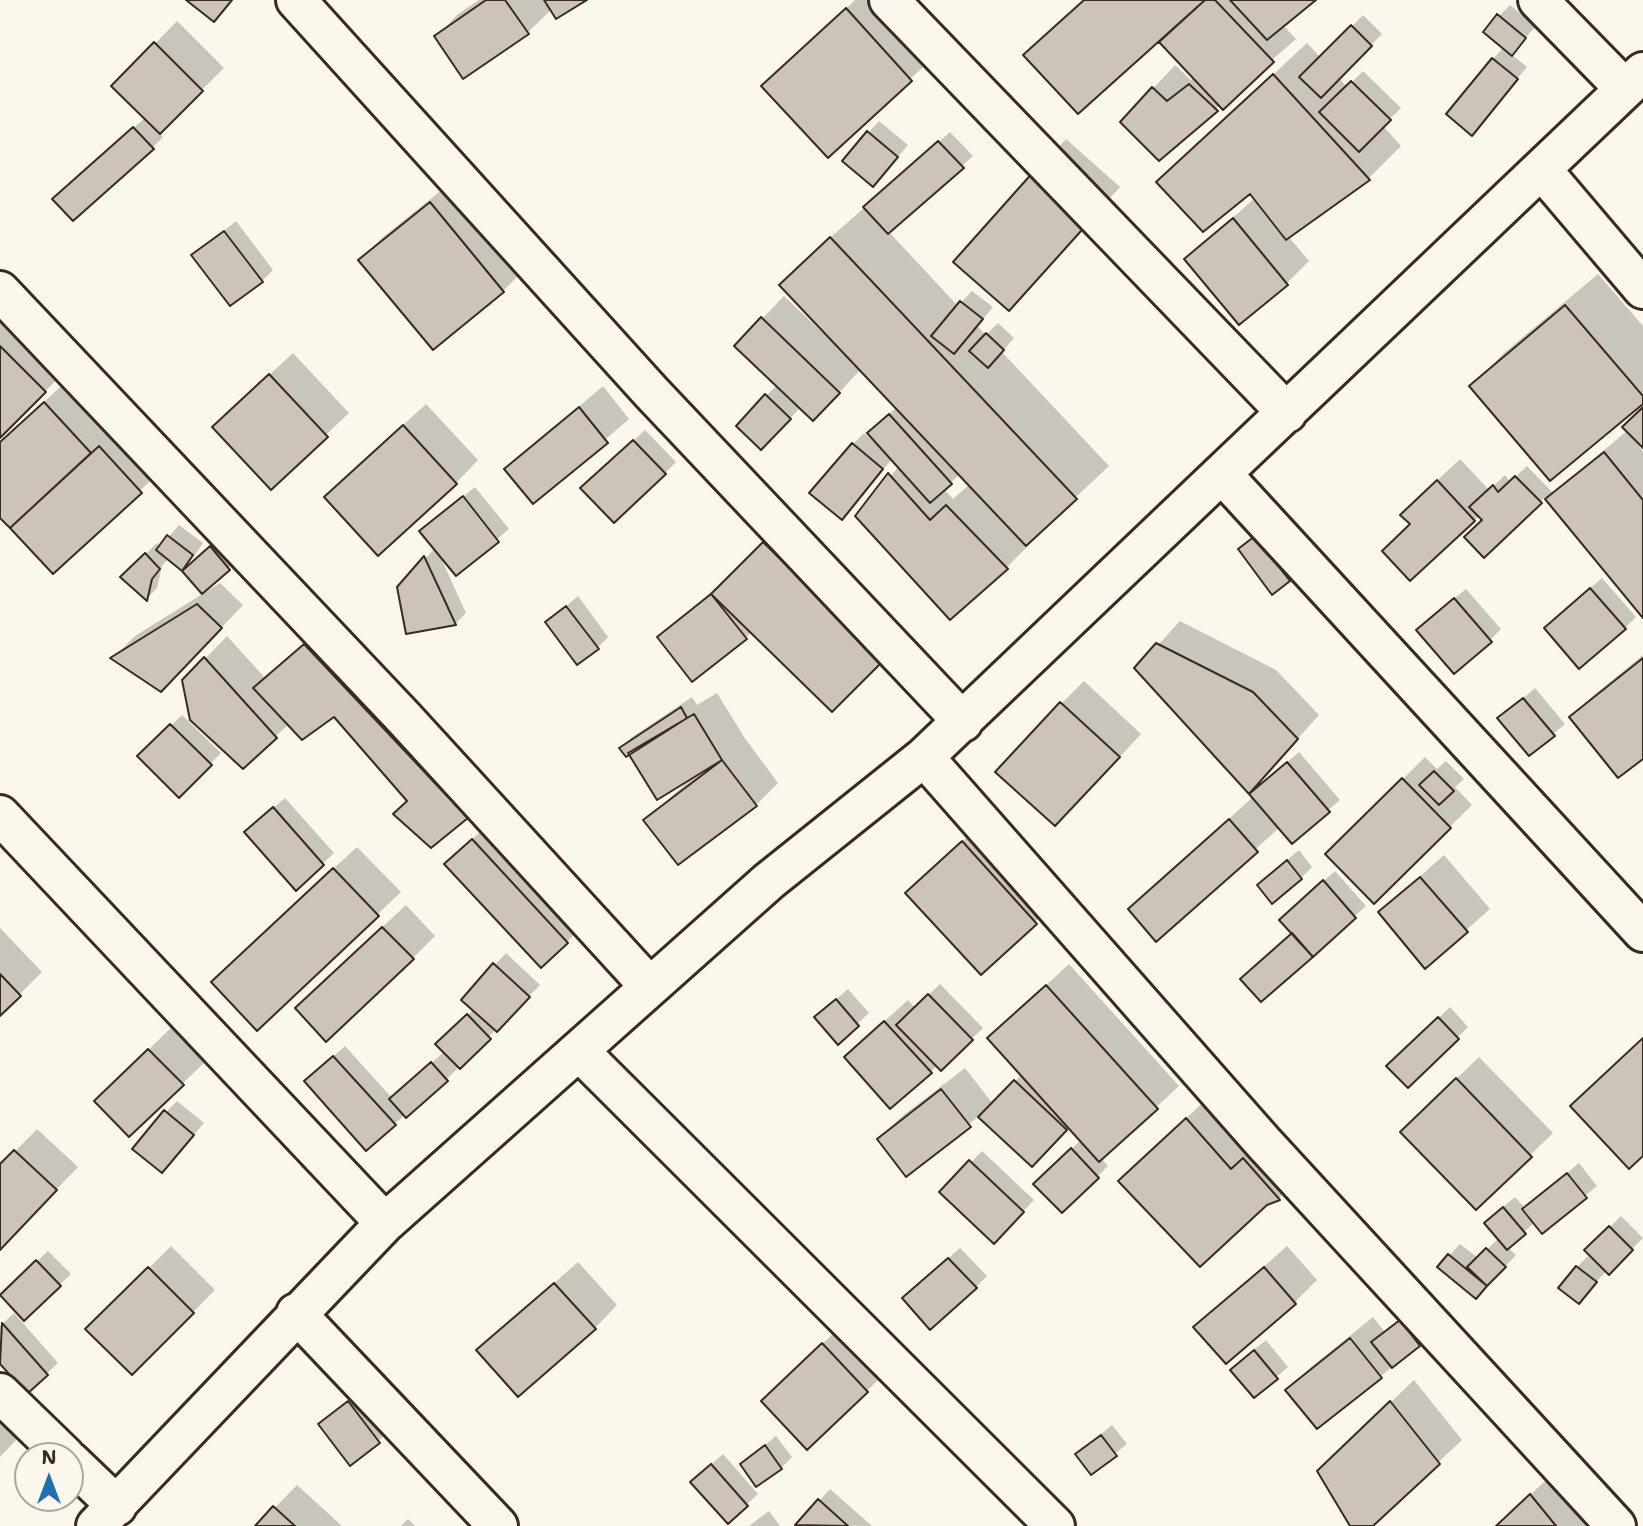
<!DOCTYPE html>
<style>
body{margin:0}
#map{position:relative;width:1643px;height:1526px;overflow:hidden;background:#fbf7ec;font-family:"Shantell Sans",sans-serif}
canvas{display:block}
.north{position:absolute;left:14px;top:1442px;width:70px;height:70px;box-sizing:border-box;background:#fbf7ec;border:2px solid #aea59a;border-radius:50%;rotate:0deg;font-size:19px;font-weight:700;line-height:28px;text-align:center;color:#3b2a1e}
.north::after{content:'';display:block;margin:auto;width:24px;height:32px;background:#1f6fb2;clip-path:polygon(50% 0,100% 100%,50% 72%,0 100%)}
</style>
<div id="map">
<canvas width="1643" height="1526"></canvas>
<div class="north">N</div>
</div>
<script>
const ctx = document.querySelector('canvas').getContext('2d');
ctx.lineJoin = 'round';
function paint(path, color) { ctx.fillStyle = color; ctx.fill(path, 'evenodd'); }
const shape = rows => new Path2D(rows.map(r => 'M' + r).join(''));
function strokePath(path, color, width, dash) { ctx.strokeStyle = color; ctx.lineWidth = width; ctx.lineCap = dash ? 'butt' : 'round'; ctx.setLineDash(dash || []); ctx.stroke(path); }
paint(shape([
 [479,0,583,0,552,9,528,32,464,76,436,37,458,14],
 [855,0,882,0,934,57,828,155,763,86],
 [1084,0,1313,0,1283,25,1296,39,1159,158,1122,122,1175,65,1191,80,1194,77,1159,39],
 [1510,5,1536,26,1511,54,1527,67,1472,133,1493,59,1504,47,1499,16],
 [1363,15,1382,34,1339,78,1347,87,1363,71,1401,108,1383,126,1401,146,1369,178,1288,236,1309,261,1287,283,1186,259,1255,198,1251,192,1158,182,1307,43,1321,58],
 [177,21,224,68,159,132,163,137,152,148,66,188,146,117,114,86],
 [879,121,908,145,884,173,844,160],
 [950,132,973,156,888,231,958,306,972,291,993,307,977,326,986,335,998,323,1014,338,1002,352,1109,466,1027,543,1029,545,1007,567,950,617,858,516,899,466,892,459,853,506,853,444,864,433,873,441,880,422,897,407,861,369,835,397,801,407,761,448,766,396,777,385,762,319,784,296,822,332,814,252],
 [960,474,970,484,953,499,944,489],
 [1066,139,1120,187,1031,286,1044,162],
 [453,181,525,269,503,291,361,260,383,237],
 [236,221,273,270,262,281,194,255],
 [1598,274,1643,326,1643,401,1472,386,1504,353],
 [9,311,68,368,0,438,0,320],
 [293,353,349,413,271,487,237,405],
 [67,381,163,469,53,572,0,517,0,442],
 [603,386,629,419,533,502,506,469],
 [426,404,478,460,456,483,348,475],
 [1643,409,1643,446,1639,446,1643,451,1643,616,1545,497,1484,556,1484,519,1480,515,1411,579,1412,524,1425,492,1460,459,1489,490,1505,475,1510,482,1527,466,1553,493,1628,430],
 [645,430,676,462,665,473,594,477],
 [475,487,509,529,456,574,440,556,466,613,455,624,399,587,435,548,421,531],
 [786,521,905,636,752,632,693,680,659,637,735,571],
 [179,525,203,543,188,565,222,537,240,557,202,591,169,558,162,566,157,588,147,599,122,577,157,543,160,547],
 [1267,526,1300,569,1289,580,1240,550],
 [1602,578,1636,617,1625,628,1557,617],
 [220,583,243,605,184,667,113,658,135,636],
 [1466,589,1501,629,1490,640,1430,619],
 [578,596,608,637,597,648,547,622],
 [1180,621,1276,670,1319,715,1254,787,1256,789,1299,752,1340,800,1292,841,1280,827,1156,939,1130,909,1254,796,1137,668],
 [328,623,489,794,431,845,409,800,334,714,289,724,243,766,184,681,227,636,265,678],
 [1643,655,1643,757,1571,717,1594,695],
 [1084,681,1141,734,1078,802,1061,704],
 [1535,688,1565,724,1529,754,1500,718],
 [717,693,744,737,778,783,756,805,645,820,690,780,621,748,632,737,692,697,697,705],
 [182,715,221,753,179,795,140,756],
 [1425,757,1437,769,1446,761,1464,779,1455,787,1472,805,1374,902,1327,854],
 [285,798,334,853,296,888,258,821],
 [496,818,589,919,567,942,469,842],
 [985,820,1058,900,981,972,907,893],
 [357,847,401,892,257,1028,235,960],
 [1299,850,1312,867,1301,878,1270,874],
 [1444,855,1490,909,1425,966,1380,912],
 [1335,871,1366,906,1261,999,1293,933,1293,909],
 [406,905,435,936,413,958,319,986],
 [0,928,42,972,0,1014],
 [506,953,540,985,447,1079,366,1148,318,1070,345,1046,392,1098,445,1051,438,1044,474,1009,463,1000],
 [1069,964,1179,1086,1101,1158,1108,1166,1062,1211,1035,1184,1081,1140,1068,1126,1043,1154,979,1116,906,1174,879,1139,901,1117,965,1068,993,1104,1022,1074,989,1038],
 [940,984,983,1028,941,1068,938,1065,930,1072,869,1035,908,1000,915,1008],
 [848,989,869,1013,838,1042,816,1017],
 [1450,1007,1468,1027,1408,1086,1389,1066],
 [171,1028,205,1062,182,1084,119,1078],
 [1479,1057,1553,1133,1476,1208,1425,1109],
 [1209,1097,1301,1176,1279,1198,1266,1203,1143,1158],
 [177,1101,204,1123,173,1160,166,1112],
 [37,1129,78,1167,0,1248,0,1167],
 [982,1151,1034,1200,994,1242,942,1192],
 [1579,1163,1597,1186,1542,1231,1535,1222,1507,1247,1516,1255,1476,1297,1439,1267,1460,1244,1478,1258,1499,1238,1497,1212,1515,1197,1525,1208],
 [1621,1216,1643,1238,1609,1272,1607,1270,1579,1301,1577,1267,1588,1256,1596,1262,1587,1250],
 [171,1246,215,1290,132,1373,88,1329],
 [1287,1246,1317,1280,1294,1303,1196,1327],
 [960,1248,987,1276,976,1287,915,1287],
 [48,1251,71,1274,24,1319,3,1295],
 [578,1262,617,1305,595,1328,478,1350],
 [1412,1310,1430,1334,1380,1377,1287,1391,1310,1368,1373,1317,1384,1331],
 [14,1313,58,1363,27,1392,0,1361,0,1326],
 [845,1322,889,1369,867,1391,786,1379],
 [1266,1340,1288,1367,1254,1396,1243,1359],
 [1414,1380,1462,1440,1370,1526,1352,1526,1342,1449],
 [360,1391,390,1431,350,1464,320,1424],
 [0,1423,17,1439,0,1457],
 [1112,1425,1127,1444,1091,1473,1077,1454],
 [776,1436,792,1457,781,1468,742,1464],
 [723,1454,758,1494,728,1522,704,1471],
 [1554,1473,1597,1526,1496,1526],
 [297,1485,342,1526,257,1526],
 [830,1489,872,1526,797,1525],
 [769,1511,780,1526,749,1526],
 [408,1519,415,1526,401,1526]
]), '#0003');
const building = shape([
 [186,0,232,0,214,22,186,0],
 [486,0,505,0,529,34,463,79,434,36,486,0],
 [544,0,587,0,556,19,544,0],
 [1084,0,1205,0,1078,114,1023,55,1084,0],
 [1205,0,1215,0,1274,62,1223,110,1159,42,1205,0],
 [1230,0,1316,0,1267,40,1230,0],
 [846,8,912,81,828,158,761,86,846,8],
 [1497,14,1526,38,1512,56,1483,32,1497,14],
 [1351,25,1372,46,1321,98,1299,77,1351,25],
 [154,42,203,91,160,134,111,86,154,42],
 [1492,58,1518,79,1472,136,1446,114,1492,58],
 [1273,74,1370,180,1286,240,1250,194,1203,232,1156,182,1273,74],
 [1351,81,1391,120,1359,152,1319,112,1351,81],
 [1189,84,1218,111,1159,161,1120,122,1152,87,1167,101,1189,84],
 [133,127,154,149,73,221,52,199,133,127],
 [867,131,898,157,873,187,842,161,867,131],
 [938,141,964,168,888,234,863,207,938,141],
 [1043,161,1099,211,1009,311,953,262,1043,161],
 [430,202,504,292,433,350,358,260,430,202],
 [1233,218,1288,285,1239,325,1184,259,1233,218],
 [224,231,263,282,230,306,191,255,224,231],
 [830,237,1077,499,1026,546,779,285,830,237],
 [960,301,983,319,954,354,931,336,960,301],
 [1565,305,1643,396,1643,404,1550,481,1469,386,1565,305],
 [761,317,840,393,813,421,734,346,761,317],
 [986,333,1004,350,988,368,969,351,986,333],
 [0,346,46,392,0,438,0,346],
 [269,374,328,437,271,490,212,427,269,374],
 [765,394,791,419,761,450,736,426,765,394],
 [44,402,91,453,10,528,0,518,0,442,44,402],
 [579,407,608,443,533,504,504,469,579,407],
 [1643,407,1643,448,1622,427,1643,407],
 [889,414,952,484,930,503,867,433,889,414],
 [403,425,457,484,378,556,324,497,403,425],
 [633,440,666,474,614,523,580,488,633,440],
 [852,443,883,469,842,520,809,493,852,443],
 [99,446,142,493,53,574,10,528,99,446],
 [1604,452,1643,500,1643,618,1545,499,1604,452],
 [888,473,930,520,946,505,1008,569,950,620,855,516,888,473],
 [1515,476,1542,503,1484,558,1464,537,1482,520,1469,507,1493,485,1498,492,1515,476],
 [1437,480,1475,521,1410,581,1382,551,1410,524,1400,515,1437,480],
 [463,496,499,542,456,576,419,531,463,496],
 [167,535,193,555,182,571,156,550,167,535],
 [1255,536,1290,581,1272,595,1238,549,1255,536],
 [763,542,884,660,832,712,711,594,763,542],
 [210,546,230,570,202,594,182,571,210,546],
 [145,553,160,569,152,579,147,601,120,577,145,553],
 [424,556,456,625,406,634,397,587,424,556],
 [1590,588,1626,629,1579,669,1544,628,1590,588],
 [711,594,747,639,692,682,657,637,711,594],
 [1454,598,1492,642,1454,674,1416,630,1454,598],
 [197,604,222,628,161,692,110,658,197,604],
 [566,606,599,649,577,665,545,622,566,606],
 [1156,643,1253,692,1298,739,1249,794,1134,668,1156,643],
 [304,644,468,818,431,848,393,814,407,801,334,717,302,740,253,688,304,644],
 [204,657,277,738,243,769,190,720,182,680,204,657],
 [1643,658,1643,759,1618,778,1569,717,1643,658],
 [1523,698,1555,736,1529,756,1497,718,1523,698],
 [1060,702,1120,757,1055,826,995,772,1060,702],
 [681,707,687,718,626,757,619,748,681,707],
 [694,714,722,760,657,800,628,753,694,714],
 [170,724,212,765,179,798,137,756,170,724],
 [722,760,757,806,678,865,643,820,722,760],
 [1287,762,1330,812,1292,844,1249,794,1287,762],
 [1434,771,1454,791,1439,805,1419,785,1434,771],
 [1402,778,1451,828,1374,904,1325,854,1402,778],
 [273,807,324,865,296,891,244,832,273,807],
 [1229,819,1258,852,1156,942,1128,909,1229,819],
 [472,839,568,943,541,968,444,864,472,839],
 [962,841,1037,924,981,975,905,893,962,841],
 [1287,860,1302,879,1272,904,1257,885,1287,860],
 [333,868,379,916,257,1031,211,982,333,868],
 [1420,877,1468,932,1425,969,1378,912,1420,877],
 [1323,880,1356,918,1313,957,1279,920,1323,880],
 [382,927,414,959,326,1042,295,1008,382,927],
 [1292,933,1313,957,1261,1002,1240,979,1292,933],
 [493,963,530,997,497,1032,461,1000,493,963],
 [0,974,21,996,0,1016,0,974],
 [1046,985,1158,1109,1099,1162,987,1038,1046,985],
 [928,994,973,1040,941,1071,896,1025,928,994],
 [836,999,859,1026,838,1045,814,1017,836,999],
 [467,1014,491,1039,460,1069,435,1044,467,1014],
 [1438,1017,1459,1039,1408,1088,1386,1066,1438,1017],
 [884,1021,932,1073,890,1109,844,1057,884,1021],
 [1643,1038,1643,1156,1629,1169,1570,1106,1643,1038],
 [148,1049,184,1085,129,1137,94,1101,148,1049],
 [333,1056,396,1125,366,1151,304,1081,333,1056],
 [431,1062,448,1081,406,1118,389,1099,431,1062],
 [1456,1078,1532,1157,1476,1210,1400,1132,1456,1078],
 [1014,1080,1067,1130,1032,1167,978,1117,1014,1080],
 [941,1089,971,1127,906,1177,877,1139,941,1089],
 [164,1110,194,1135,162,1173,132,1149,164,1110],
 [1186,1118,1231,1169,1243,1158,1280,1200,1267,1205,1200,1267,1118,1181,1186,1118],
 [1071,1148,1099,1178,1062,1213,1033,1184,1071,1148],
 [14,1150,57,1190,0,1250,0,1164,14,1150],
 [969,1160,1024,1212,994,1244,939,1192,969,1160],
 [1567,1173,1587,1198,1542,1234,1522,1209,1567,1173],
 [1503,1207,1526,1234,1507,1250,1484,1223,1503,1207],
 [1609,1226,1633,1250,1609,1275,1584,1250,1609,1226],
 [1486,1248,1506,1267,1487,1286,1467,1267,1486,1248],
 [1448,1254,1487,1286,1476,1299,1437,1267,1448,1254],
 [948,1258,977,1288,930,1330,902,1298,948,1258],
 [36,1260,61,1286,24,1321,0,1295,36,1260],
 [1576,1266,1597,1282,1579,1304,1558,1288,1576,1266],
 [148,1267,194,1313,132,1375,85,1329,148,1267],
 [1264,1267,1296,1304,1226,1364,1193,1327,1264,1267],
 [554,1283,596,1329,518,1397,476,1350,554,1283],
 [1400,1320,1420,1346,1392,1368,1371,1342,1400,1320],
 [2,1323,48,1375,27,1394,0,1364,2,1323],
 [1350,1338,1382,1378,1317,1429,1285,1390,1350,1338],
 [822,1343,868,1392,807,1450,761,1401,822,1343],
 [1254,1350,1278,1379,1254,1398,1230,1370,1254,1350],
 [348,1401,380,1443,350,1466,318,1424,348,1401],
 [1390,1401,1440,1464,1373,1526,1350,1526,1317,1471,1390,1401],
 [1101,1435,1117,1456,1091,1475,1075,1454,1101,1435],
 [765,1445,782,1469,756,1487,740,1464,765,1445],
 [711,1464,748,1506,728,1524,690,1482,711,1464],
 [1530,1494,1556,1526,1496,1526,1530,1494],
 [818,1499,848,1526,795,1525,818,1499],
 [273,1506,295,1526,255,1526,273,1506]
]);
paint(building, '#ccc4b9');
strokePath(building, '#3b2a1e', 2);
const minor = shape([
 [296,0,651,392,963,722],
 [889,0,1287,413],
 [1538,0,1625,89],
 [1542,170,1643,289],
 [0,291,404,718,650,987],
 [1222,474,1643,932],
 [924,757,1263,1142,1616,1526],
 [0,815,385,1223],
 [580,1052,1055,1526],
 [296,1313,498,1526],
 [0,1393,65,1456],
 [70,1461,117,1506],
 [96,1526,385,1223,769,881,924,757,1643,72]
]);
strokePath(minor, '#3b2a1e', 44);
strokePath(minor, '#fbf7ec', 38);
</script>
